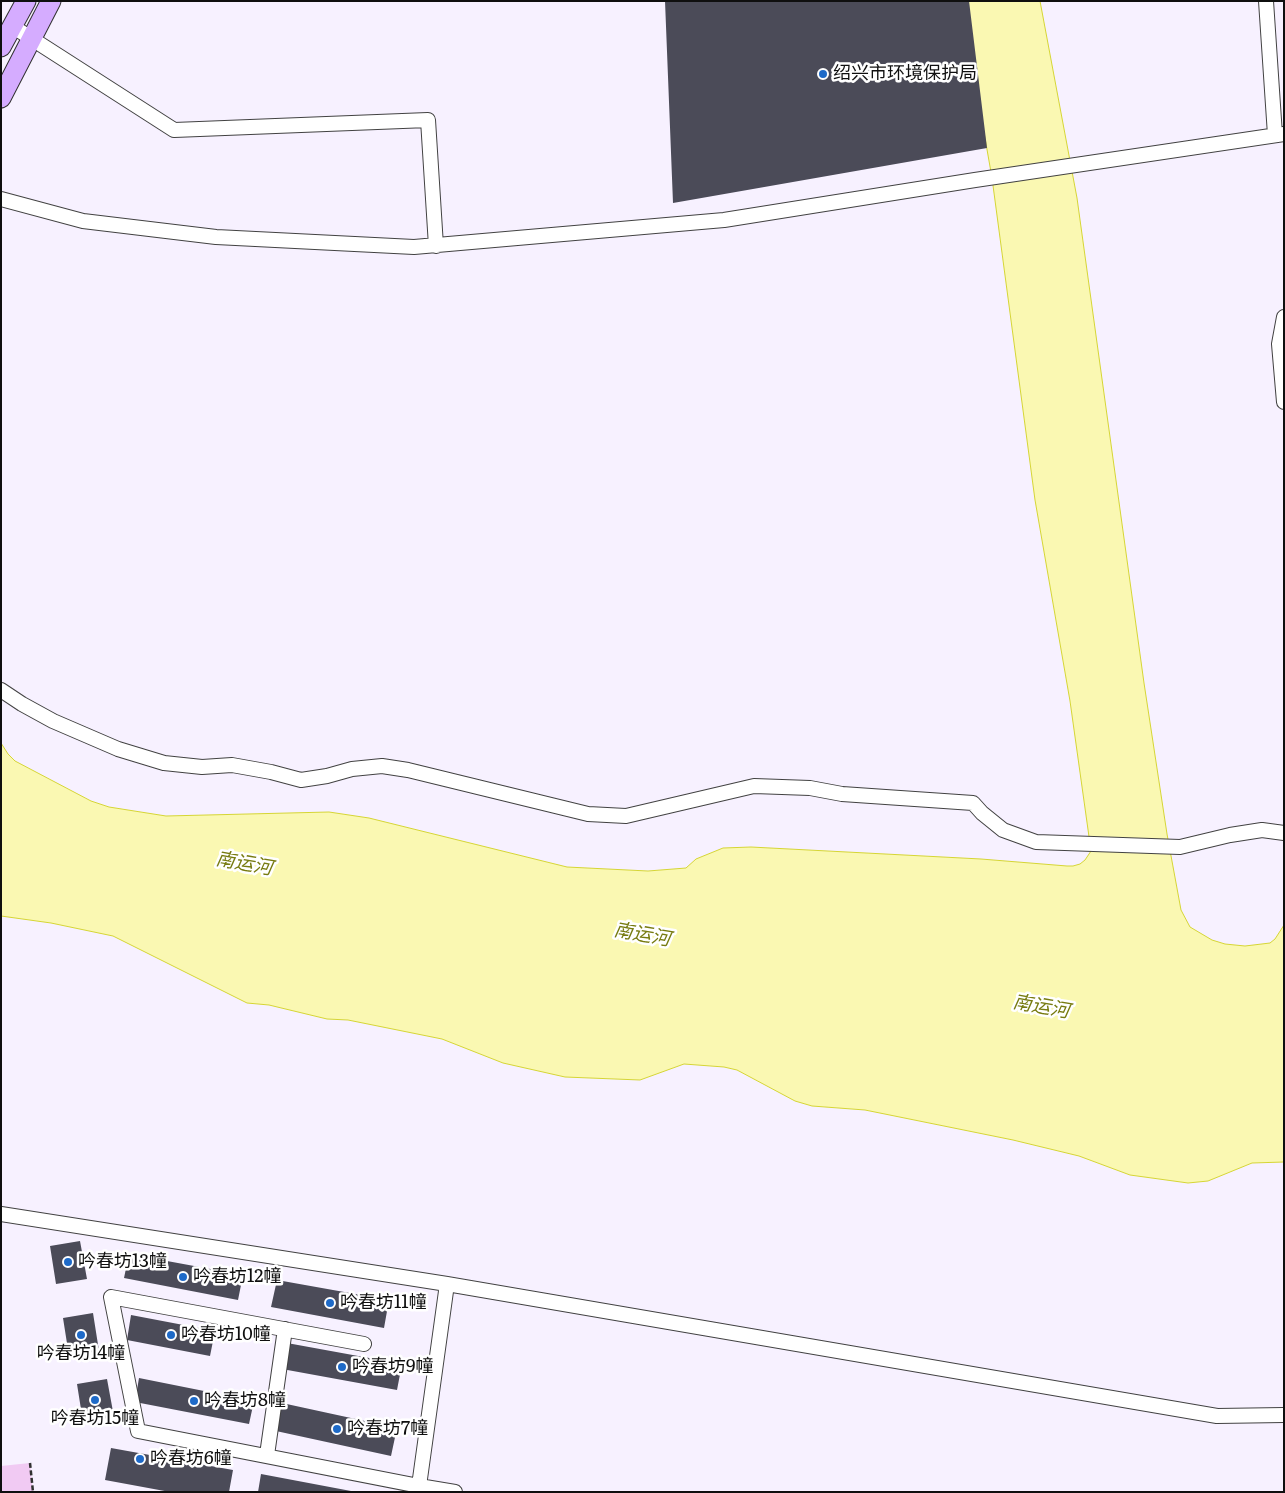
<!DOCTYPE html>
<meta charset="utf-8">
<style>
body{margin:0}
#map{position:relative;width:1285px;height:1493px;overflow:hidden;background:#f7f1ff;font-family:Literata,serif}
canvas{display:block}
.frame{position:absolute;inset:0;border:2px solid #0f0f0f;pointer-events:none}
</style>
<div id="map">
<canvas width="1285" height="1493"></canvas>
<div class="frame"></div>
</div>
<script>
const ctx = document.querySelector('canvas').getContext('2d');
ctx.lineJoin = 'round';
function paint(path, color) { ctx.fillStyle = color; ctx.fill(path, 'evenodd'); }
const shape = rows => new Path2D(rows.map(r => 'M' + r).join(''));
function strokePath(path, color, width, dash) { ctx.strokeStyle = color; ctx.lineWidth = width; ctx.lineCap = dash ? 'butt' : 'round'; ctx.setLineDash(dash || []); ctx.stroke(path); }
function label(font, color, halo, rows, align = 'center') {
  ctx.font = font + ' Literata,"Noto Sans SC",serif'; ctx.lineWidth = 5; ctx.setLineDash([]); ctx.textBaseline = 'middle'; ctx.strokeStyle = halo; ctx.fillStyle = color; for (const [text, x, y, turn = 0] of rows) {
    ctx.save(); ctx.translate(x, y); ctx.rotate((+turn || 0) * Math.PI / 180); ctx.textAlign = isNaN(turn) ? turn : align; if (halo) ctx.strokeText(text, 0, 0); ctx.fillText(text, 0, 0); ctx.restore();
  }
}
paint(shape([
 [30,1463,33,1492,1,1492,1,1466]
]), '#f1caf3');
const water = shape([
 [961,1,1040,1,1077,198,1144,683,1167,834,1181,910,1190,927,1212,940,1225,944,1245,946,1270,943,1275,939,1284,925,1284,1162,1252,1163,1208,1181,1188,1183,1130,1175,1079,1156,1013,1140,865,1110,812,1106,795,1101,737,1070,724,1067,684,1064,640,1080,565,1077,503,1063,442,1039,348,1020,327,1019,269,1005,247,1003,113,936,51,923,1,916,1,743,8,754,15,761,91,801,109,807,166,816,329,812,369,818,567,867,648,871,686,868,696,859,723,848,751,847,981,859,1067,866,1073,866,1080,864,1085,860,1091,851,1070,701,1035,500,992,178,961,1]
]);
paint(water, '#faf8b2');
strokePath(water, '#d5d535', 1);
paint(shape([
 [665,1,969,1,987,148,673,203],
 [80,1241,87,1279,56,1284,50,1246],
 [129,1254,243,1275,238,1300,124,1278],
 [277,1280,389,1300,384,1328,271,1307],
 [93,1313,99,1351,69,1356,63,1318],
 [131,1315,215,1331,210,1356,127,1340],
 [287,1343,402,1364,397,1390,282,1369],
 [139,1378,254,1401,249,1424,135,1402],
 [107,1379,114,1417,83,1422,77,1384],
 [282,1403,397,1428,391,1456,276,1431],
 [111,1448,233,1470,229,1492,170,1492,105,1480],
 [261,1474,351,1491,351,1492,258,1492]
]), '#4b4b58');
const street = shape([
 [1266,1,1275,135],
 [12,26,174,130,428,120,436,246],
 [1,199,83,221,216,237,414,247,724,220,975,180,1284,134],
 [1284,317,1279,344,1284,402],
 [1,690,22,704,53,721,118,749,164,763,202,767,232,765,271,772,301,780,327,776,352,769,382,766,408,770,588,814,626,816,754,786,810,788,842,794,973,803,982,813,1003,830,1036,842,1180,847,1230,835,1262,830,1284,833],
 [1,1214,447,1284,1217,1416,1284,1415],
 [447,1284,419,1486,455,1492],
 [364,1344,111,1297,138,1431,419,1486,418,1492],
 [267,1455,285,1329]
]);
const secondary = shape([
 [1,47,26,1],
 [1,98,51,1]
]);
strokePath(street, '#424242', 16);
strokePath(secondary, '#313131', 21);
strokePath(shape([
 [30,1463,33,1492]
]), '#313131', 2.5, [5, 2.5]);
strokePath(street, '#fff', 14);
strokePath(secondary, '#d5acff', 19);
for (const [x, y, r, color] of [
 [823,74,5,"#1e6ac8"],
 [68,1262,5,"#1e6ac8"],
 [183,1277,5,"#1e6ac8"],
 [330,1303,5,"#1e6ac8"],
 [81,1335,5,"#1e6ac8"],
 [171,1335,5,"#1e6ac8"],
 [342,1367,5,"#1e6ac8"],
 [95,1400,5,"#1e6ac8"],
 [194,1401,5,"#1e6ac8"],
 [337,1429,5,"#1e6ac8"],
 [140,1459,5,"#1e6ac8"]
]) { const dot = new Path2D(); dot.arc(x, y, r, 0, 2 * Math.PI); ctx.fillStyle = color; ctx.fill(dot); strokePath(dot, '#fff', 2); }
label('18px', '#0f0f0f', '#fff', [
 ["绍兴市环境保护局",833,74],
 ["吟春坊13幢",78,1262],
 ["吟春坊12幢",193,1277],
 ["吟春坊11幢",340,1303],
 ["吟春坊10幢",181,1335],
 ["吟春坊14幢",81,1354,"center"],
 ["吟春坊9幢",352,1367],
 ["吟春坊8幢",204,1401],
 ["吟春坊15幢",95,1419,"center"],
 ["吟春坊7幢",347,1429],
 ["吟春坊6幢",150,1459]
], 'left');
label('italic 19px', '#777b10', '#fff', [
 ["南运河",244,864,10],
 ["南运河",642,935,10],
 ["南运河",1041,1007,10]
]);
</script>
